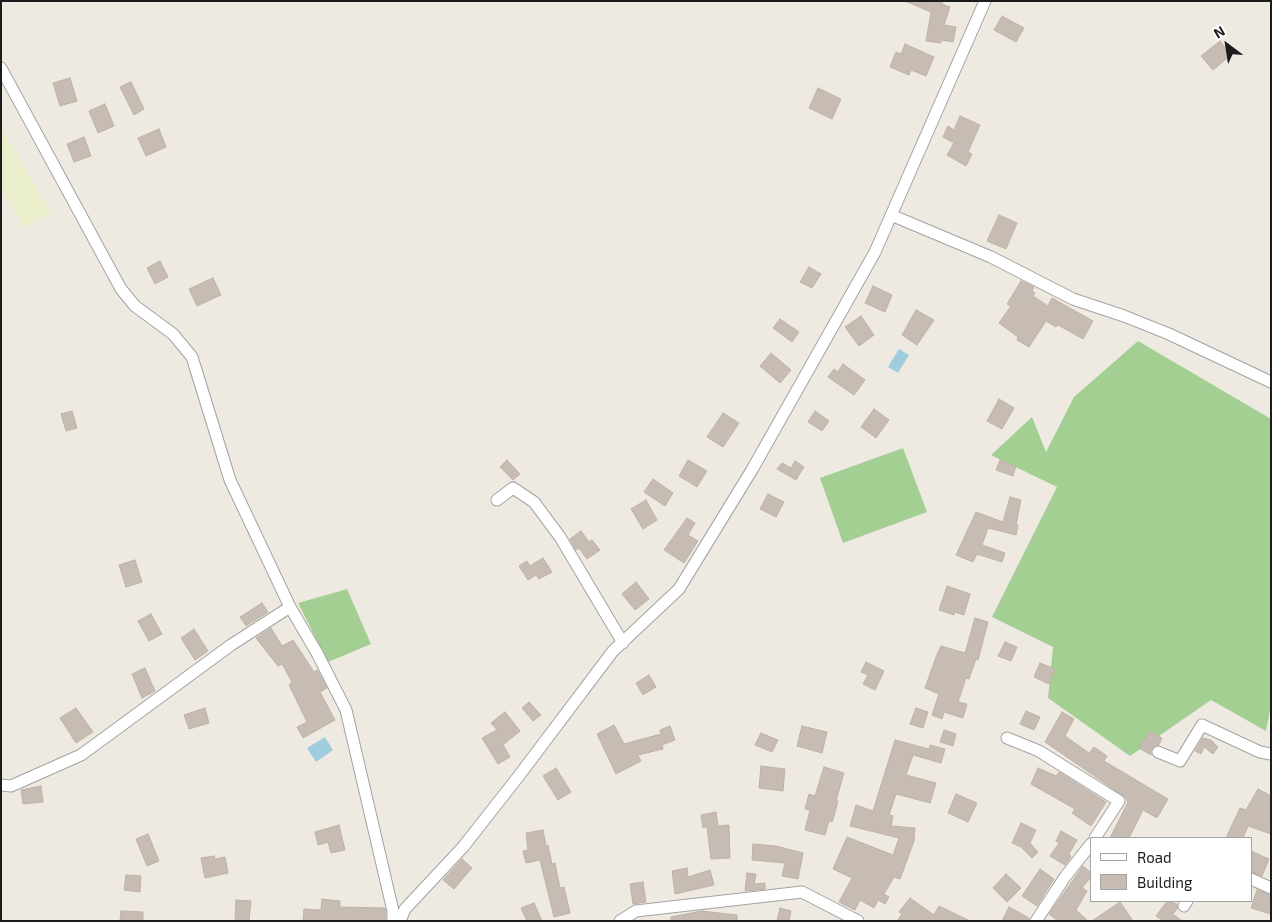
<!DOCTYPE html>
<style>
body{margin:0}
#map{position:relative;width:1272px;height:922px;overflow:hidden;background:#eeeae1;font-family:"Exo 2",sans-serif}
canvas{display:block}
.frame{position:absolute;inset:0;border:2px solid #1c1c1c;pointer-events:none}
.legend{position:absolute;left:1090px;top:837px;width:162px;height:65px;box-sizing:border-box;background:#fff;border:1px solid #a4a4a4;margin:0;padding:6px 9px;list-style:none;font-size:15px;color:#1c1c1c}
.legend li{display:flex;align-items:center;gap:10px;height:25px}
.legend b{width:25px;border:1px solid #a4a4a4}
.north{position:absolute;left:1202px;top:20px;width:50px;height:50px;-webkit-text-stroke:4px #fff;paint-order:stroke;rotate:329deg;font-size:14px;font-weight:700;line-height:20px;text-align:center;color:#1c1c1c}
.north::after{content:'';display:block;margin:auto;width:18px;height:22px;background:#1c1c1c;clip-path:polygon(50% 0,100% 100%,50% 72%,0 100%)}
</style>
<div id="map">
<canvas width="1272" height="922"></canvas>
<div class="frame"></div>
<ul class="legend">
<li><b style="height:6px;background:#fff"></b>Road</li>
<li><b style="height:14px;background:#c6bcb4"></b>Building</li>
</ul>
<div class="north">N</div>
</div>
<script>
const ctx = document.querySelector('canvas').getContext('2d');
ctx.lineJoin = 'round';
function paint(path, color) { ctx.fillStyle = color; ctx.fill(path, 'evenodd'); }
const shape = rows => new Path2D(rows.map(r => 'M' + r).join(''));
function strokePath(path, color, width, dash) { ctx.strokeStyle = color; ctx.lineWidth = width; ctx.lineCap = dash ? 'butt' : 'round'; ctx.setLineDash(dash || []); ctx.stroke(path); }
paint(shape([
 [1,127,51,213,25,227,1,189]
]), '#eaeeca');
paint(shape([
 [1138,341,1271,419,1271,705,1266,731,1211,700,1130,756,1048,698,1053,647,992,617,1057,487,991,455,1032,417,1046,452,1074,397],
 [903,448,927,512,843,543,820,478],
 [347,589,371,644,328,662,298,603]
]), '#a3cf93');
paint(shape([
 [899,349,909,355,898,373,888,367],
 [325,737,333,750,316,762,307,748]
]), '#9fcdde');
const building = shape([
 [905,1,943,1,942,4,950,7,944,25,956,27,953,42,941,40,941,43,926,41,931,12,905,1],
 [1002,16,1024,28,1016,42,994,30,1002,16],
 [1220,41,1231,55,1213,70,1201,56,1220,41],
 [905,44,934,57,926,76,911,70,909,75,890,67,896,52,901,54,905,44],
 [70,78,77,101,60,106,53,83,70,78],
 [131,82,144,109,134,115,120,87,131,82],
 [818,88,841,99,832,119,809,108,818,88],
 [105,104,114,126,98,133,89,111,105,104],
 [960,116,980,125,968,152,972,154,966,166,947,155,954,143,943,137,948,126,954,130,960,116],
 [159,129,166,147,146,156,138,138,159,129],
 [84,137,91,156,74,162,67,144,84,137],
 [999,215,1017,223,1006,249,987,241,999,215],
 [160,261,168,277,155,284,147,268,160,261],
 [809,267,821,274,812,288,800,282,809,267],
 [213,278,221,295,197,306,189,289,213,278],
 [1021,281,1034,287,1032,291,1035,293,1033,296,1048,306,1052,298,1093,321,1083,339,1058,325,1056,327,1046,321,1029,347,1017,340,1018,337,999,323,1011,306,1007,304,1021,281],
 [873,286,892,295,885,312,865,303,873,286],
 [916,310,934,320,917,345,902,335,916,310],
 [861,316,874,335,859,346,845,327,861,316],
 [780,319,799,332,792,342,773,328,780,319],
 [771,353,791,370,780,383,760,366,771,353],
 [843,364,865,380,854,395,828,377,834,369,838,372,843,364],
 [999,399,1014,408,1002,429,987,421,999,399],
 [874,409,889,420,876,438,861,427,874,409],
 [72,411,77,428,66,431,61,414,72,411],
 [815,411,829,421,822,431,808,422,815,411],
 [723,413,739,423,723,447,707,437,723,413],
 [507,460,520,474,513,480,500,467,507,460],
 [688,460,707,471,697,487,679,476,688,460],
 [1000,460,1016,466,1013,476,996,470,1000,460],
 [795,461,804,467,796,480,777,469,782,463,791,468,795,461],
 [653,479,673,493,665,506,644,492,653,479],
 [768,494,784,502,776,517,760,509,768,494],
 [1010,497,1021,500,1016,525,1018,525,1016,535,988,528,982,545,1005,553,1002,562,977,554,973,562,956,555,976,512,1003,522,1010,497],
 [646,500,657,520,643,529,631,509,646,500],
 [687,518,695,523,688,535,698,541,684,563,664,550,687,518],
 [581,531,589,542,592,540,600,550,587,559,579,548,576,550,570,539,581,531],
 [543,558,552,572,539,579,536,575,528,580,519,566,527,561,530,566,543,558],
 [135,560,142,582,126,587,119,565,135,560],
 [636,582,649,599,635,610,622,594,636,582],
 [947,586,970,594,964,615,955,612,954,615,939,610,947,586],
 [262,603,268,612,246,626,240,617,262,603],
 [151,614,162,634,149,641,138,621,151,614],
 [975,618,988,622,978,660,976,659,969,679,966,678,958,702,967,704,963,718,944,712,942,719,932,715,939,694,925,688,936,657,941,646,965,653,975,618],
 [271,628,282,646,293,640,314,672,317,670,327,688,320,692,335,720,303,738,297,727,307,722,289,685,292,682,282,664,278,666,256,638,271,628],
 [194,629,208,651,195,660,181,638,194,629],
 [1005,642,1017,647,1011,661,998,656,1005,642],
 [866,662,884,671,875,690,863,684,868,675,861,672,866,662],
 [1040,663,1055,669,1049,684,1034,677,1040,663],
 [145,668,155,691,142,698,132,674,145,668],
 [649,675,656,687,643,695,636,683,649,675],
 [529,702,541,715,533,721,522,708,529,702],
 [76,708,93,732,76,743,60,718,76,708],
 [205,708,209,723,189,729,184,715,205,708],
 [916,708,928,712,923,728,910,724,916,708],
 [1026,711,1040,717,1034,730,1020,724,1026,711],
 [505,712,520,731,503,745,510,757,498,764,482,738,497,730,491,723,505,712],
 [1062,712,1074,719,1065,736,1089,753,1094,747,1107,756,1104,761,1168,799,1157,818,1143,810,1129,838,1110,838,1128,802,1125,797,1045,742,1062,712],
 [614,725,624,744,661,734,660,730,670,726,675,740,662,745,663,749,638,755,641,761,616,774,597,734,614,725],
 [802,726,827,732,822,753,797,746,802,726],
 [944,730,956,734,953,746,940,742,944,730],
 [1150,731,1162,738,1159,745,1151,749,1151,755,1139,748,1150,731],
 [761,733,778,740,772,752,755,745,761,733],
 [1203,738,1211,740,1218,747,1213,754,1204,747,1201,754,1195,751,1203,738],
 [895,740,929,749,930,745,945,749,941,763,913,755,906,775,936,783,930,803,896,794,889,815,893,816,891,826,915,828,914,841,900,879,894,877,884,894,889,897,885,904,878,900,874,908,860,900,855,910,839,902,852,878,833,869,847,837,893,855,899,838,850,826,856,805,873,811,895,740],
 [761,766,785,769,783,791,759,788,761,766],
 [824,767,844,773,836,801,838,801,834,816,832,822,829,821,825,835,805,830,810,810,805,809,809,794,815,796,824,767],
 [556,768,571,792,558,800,543,776,556,768],
 [1038,768,1056,776,1059,772,1106,802,1091,826,1072,813,1075,809,1031,784,1038,768],
 [41,786,43,802,23,804,21,790,41,786],
 [1258,789,1271,796,1271,834,1248,826,1243,838,1226,838,1240,808,1246,810,1258,789],
 [956,794,977,803,968,822,948,813,956,794],
 [716,812,718,826,729,825,730,858,711,859,707,827,703,828,701,815,716,812],
 [1021,823,1036,830,1030,843,1038,852,1032,858,1021,847,1012,843,1021,823],
 [339,825,345,850,331,853,328,842,318,845,315,832,339,825],
 [543,830,546,846,548,845,552,864,555,863,560,888,564,887,570,913,554,917,540,860,526,863,523,851,528,850,526,833,543,830],
 [1061,831,1077,840,1069,854,1071,857,1065,865,1050,856,1059,843,1056,841,1061,831],
 [148,834,159,861,147,866,136,839,148,834],
 [753,844,776,846,803,853,798,879,782,876,785,863,752,860,753,844],
 [1251,851,1269,859,1262,876,1251,872,1251,851],
 [214,856,215,859,225,857,228,873,205,878,201,858,214,856],
 [462,859,472,868,454,889,443,880,462,859],
 [1083,866,1091,873,1091,877,1082,888,1087,891,1076,910,1088,921,1058,921,1049,914,1083,866],
 [687,868,688,877,710,870,714,885,675,894,672,871,687,868],
 [1040,869,1054,879,1037,906,1022,896,1040,869],
 [747,873,756,874,754,884,765,883,765,889,745,891,747,873],
 [1006,874,1021,888,1007,902,993,888,1006,874],
 [126,875,141,876,140,892,124,890,126,875],
 [643,882,646,902,633,904,630,884,643,882],
 [1257,890,1271,895,1271,914,1251,908,1257,890],
 [910,898,934,915,939,906,970,921,897,921,902,914,899,912,910,898],
 [322,899,340,901,340,907,385,908,386,921,303,921,304,909,321,910,322,899],
 [236,900,251,901,249,921,235,921,236,900],
 [1167,901,1177,904,1177,909,1173,914,1182,921,1163,921,1156,916,1167,901],
 [1120,902,1133,921,1092,921,1120,902],
 [534,903,542,921,527,921,521,908,534,903],
 [1009,907,1029,918,1029,921,1002,921,1009,907],
 [780,908,791,911,789,921,777,921,780,908],
 [121,911,143,912,143,921,120,921,121,911],
 [702,911,737,915,737,921,671,921,671,917,702,911]
]);
paint(building, '#c6bcb4');
strokePath(building, '#c0b1a3', 1);
const minor = shape([
 [1,68,121,289,135,306,173,334,192,357,230,480,290,607,317,653,346,710,393,911,393,921],
 [891,215,991,257,1073,299,1124,316,1169,334,1271,382],
 [497,500,513,488,534,502,560,537,623,643],
 [1007,738,1039,751,1119,801,1095,838],
 [1158,752,1180,761,1202,725,1260,752,1271,754],
 [1,785,11,786,81,755,231,645,290,607],
 [1251,879,1271,888],
 [1184,906,1187,901],
 [400,921,405,909,463,847,518,777,613,651,679,589,753,468,875,252,985,1],
 [620,921,636,911,802,892,858,921],
 [1036,921,1065,877,1091,844]
]);
strokePath(minor, '#a3a3a3', 13);
strokePath(minor, '#fff', 11);
</script>
